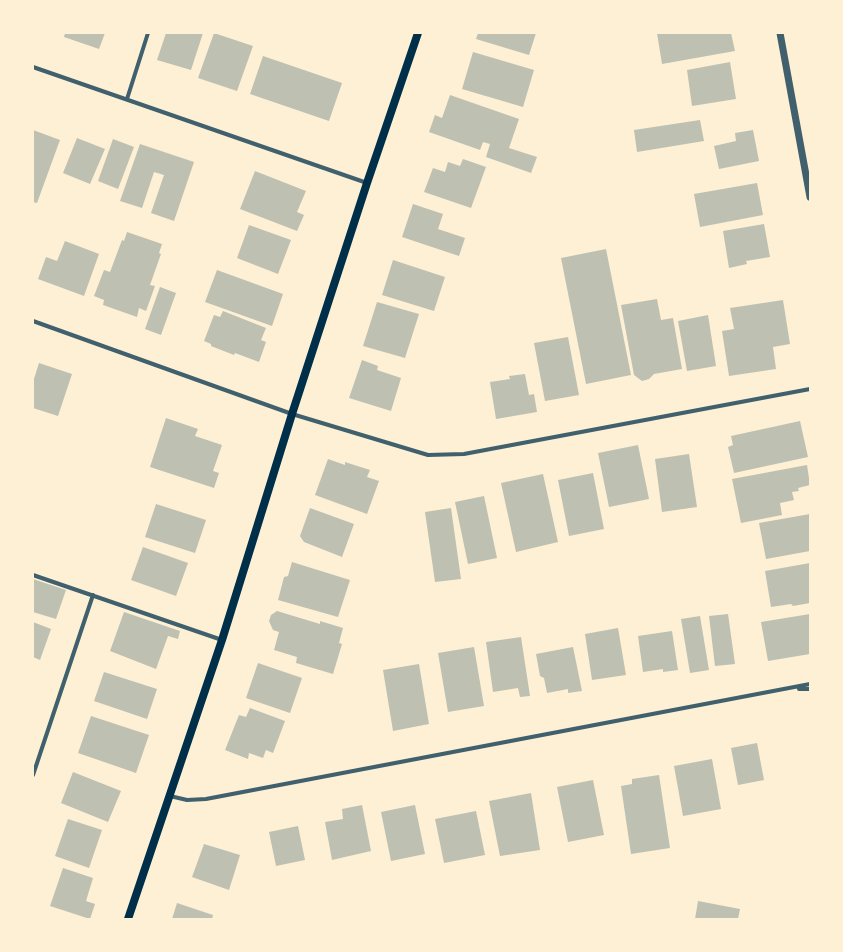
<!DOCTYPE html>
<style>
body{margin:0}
#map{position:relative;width:843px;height:952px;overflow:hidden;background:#fdf0d5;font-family:"DejaVu Sans",sans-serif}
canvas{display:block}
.frame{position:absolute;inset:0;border:34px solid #fdf0d5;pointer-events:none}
</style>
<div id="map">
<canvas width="843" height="952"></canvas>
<div class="frame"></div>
</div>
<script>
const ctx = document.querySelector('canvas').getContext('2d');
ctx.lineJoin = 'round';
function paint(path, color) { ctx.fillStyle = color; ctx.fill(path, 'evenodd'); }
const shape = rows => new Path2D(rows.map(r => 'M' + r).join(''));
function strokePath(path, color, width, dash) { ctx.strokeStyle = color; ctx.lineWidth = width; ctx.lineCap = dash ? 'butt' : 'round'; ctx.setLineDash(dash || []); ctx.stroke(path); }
paint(shape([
 [65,33,105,33,99,49,64,37],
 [166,33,203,33,191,70,157,60],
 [214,33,253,46,237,91,198,78],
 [478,33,536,33,529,55,476,39],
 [657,33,731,33,735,51,662,64],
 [473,52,534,70,523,107,462,89],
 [263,56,342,83,329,121,250,94],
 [730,62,736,99,692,106,687,70],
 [450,95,519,119,509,148,537,157,531,173,486,157,490,144,483,142,480,150,429,132,435,115,442,118],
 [700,120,704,141,637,152,634,130],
 [33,130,60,140,37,203,33,202],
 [753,130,759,161,719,169,714,146,736,141,735,133],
 [77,138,105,149,90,184,63,173],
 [113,139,134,147,118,189,98,181],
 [140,144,194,162,174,221,151,213,164,175,154,172,142,208,120,201],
 [463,159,486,167,471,208,424,192,433,168,445,172,448,162,460,166],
 [255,171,306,191,297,212,304,215,297,231,240,209],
 [757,183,763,215,700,227,694,194],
 [413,204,443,214,438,229,465,238,459,256,402,237],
 [764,224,770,257,746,261,747,264,729,268,723,231],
 [249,225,291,240,278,274,237,258],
 [127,232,162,244,159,253,161,254,150,285,155,286,146,311,139,308,137,317,103,305,104,300,94,296,104,270,110,272,122,240,124,241],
 [65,241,99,254,84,296,38,279,46,257,57,261],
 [606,249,631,375,586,384,561,258],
 [393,260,445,277,434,311,382,295],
 [217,270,283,294,272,326,205,302],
 [160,287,176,293,161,335,145,329],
 [657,299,661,320,673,318,682,369,654,374,649,379,642,381,634,375,621,305],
 [783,300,790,344,773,347,776,369,729,376,722,331,734,329,730,308],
 [377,302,419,314,405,358,363,346],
 [223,311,266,328,261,340,266,342,259,362,235,353,234,355,211,346,211,344,204,341,214,315,220,317],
 [708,315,716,366,687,371,678,321],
 [568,337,579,395,545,401,534,343],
 [362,360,378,366,377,370,401,378,391,411,349,398],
 [39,363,72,374,58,416,33,408,33,382],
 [525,374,529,395,534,394,537,412,496,419,490,382,510,379,509,376],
 [166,418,198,429,195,436,222,445,213,471,219,473,214,488,150,467],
 [800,421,808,457,734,473,728,447,733,445,731,436],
 [638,445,649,499,609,507,598,453],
 [689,454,697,507,662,512,655,459],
 [328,459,345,465,345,462,370,470,367,477,379,481,367,514,315,495],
 [807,465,810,485,798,488,799,491,792,492,794,500,780,503,782,515,741,523,732,479],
 [593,473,604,529,569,536,558,480],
 [543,474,558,542,516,552,501,483],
 [484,496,497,558,468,564,455,502],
 [156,504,206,520,195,553,145,537],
 [310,508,354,524,342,557,304,542,300,536],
 [451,508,461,579,435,582,425,512],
 [810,514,810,551,766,559,759,523],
 [143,547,188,563,176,596,131,580],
 [292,562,350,580,338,617,278,600,284,577,288,576],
 [810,563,810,603,793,606,791,604,771,607,765,571],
 [33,579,66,590,56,619,33,612],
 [277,611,320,624,320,621,343,628,339,643,342,644,333,674,296,663,297,657,274,650,279,632,273,630,269,621,271,615],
 [124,612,180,631,178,639,168,636,156,669,110,651],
 [728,614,735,664,715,666,709,616],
 [810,614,810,654,768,661,761,622],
 [700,616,709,670,690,673,681,619],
 [33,622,51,629,40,660,33,657],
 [618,628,626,675,592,680,585,634],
 [672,631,678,670,663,672,663,669,643,672,638,636],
 [521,637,530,696,520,697,518,688,493,692,486,642],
 [474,647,484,706,448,712,438,653],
 [573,647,582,691,568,693,568,689,547,693,544,678,540,676,536,654],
 [258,663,302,678,290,713,246,698],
 [419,664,429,724,393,731,383,670],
 [104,672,157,689,147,719,94,701],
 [250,708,285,721,273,753,266,750,263,758,249,753,248,759,225,750,239,715,246,717],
 [91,716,149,735,136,773,78,753],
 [757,743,764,780,738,785,731,748],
 [712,759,721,809,683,816,674,766],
 [73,772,121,791,108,822,61,803],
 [659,775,670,848,631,854,621,786,632,784,632,779],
 [593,780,604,835,568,842,557,787],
 [531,793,540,850,500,856,489,801],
 [362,805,371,851,332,860,325,822,343,819,342,809],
 [415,805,425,854,391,861,381,812],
 [476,811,485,855,444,863,435,819],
 [68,819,102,830,89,868,55,856],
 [298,826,305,860,276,866,269,832],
 [204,844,240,855,229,890,192,877],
 [63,868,93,878,86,901,95,904,90,919,50,906],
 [698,901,740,909,738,919,695,919],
 [177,903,213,915,212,919,172,919]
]), '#bec0b2');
strokePath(shape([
 [33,67,367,183],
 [127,99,148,33],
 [33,321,292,414,428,455,464,454,810,389],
 [33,575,222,640],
 [799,689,810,689],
 [33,775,93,595],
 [170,796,187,800,206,799,810,684]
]), '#3f606c', 4);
strokePath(shape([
 [780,33,810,197]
]), '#3f606c', 7);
strokePath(shape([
 [128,919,222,640,292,414,367,183,418,33]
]), '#003049', 8);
</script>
